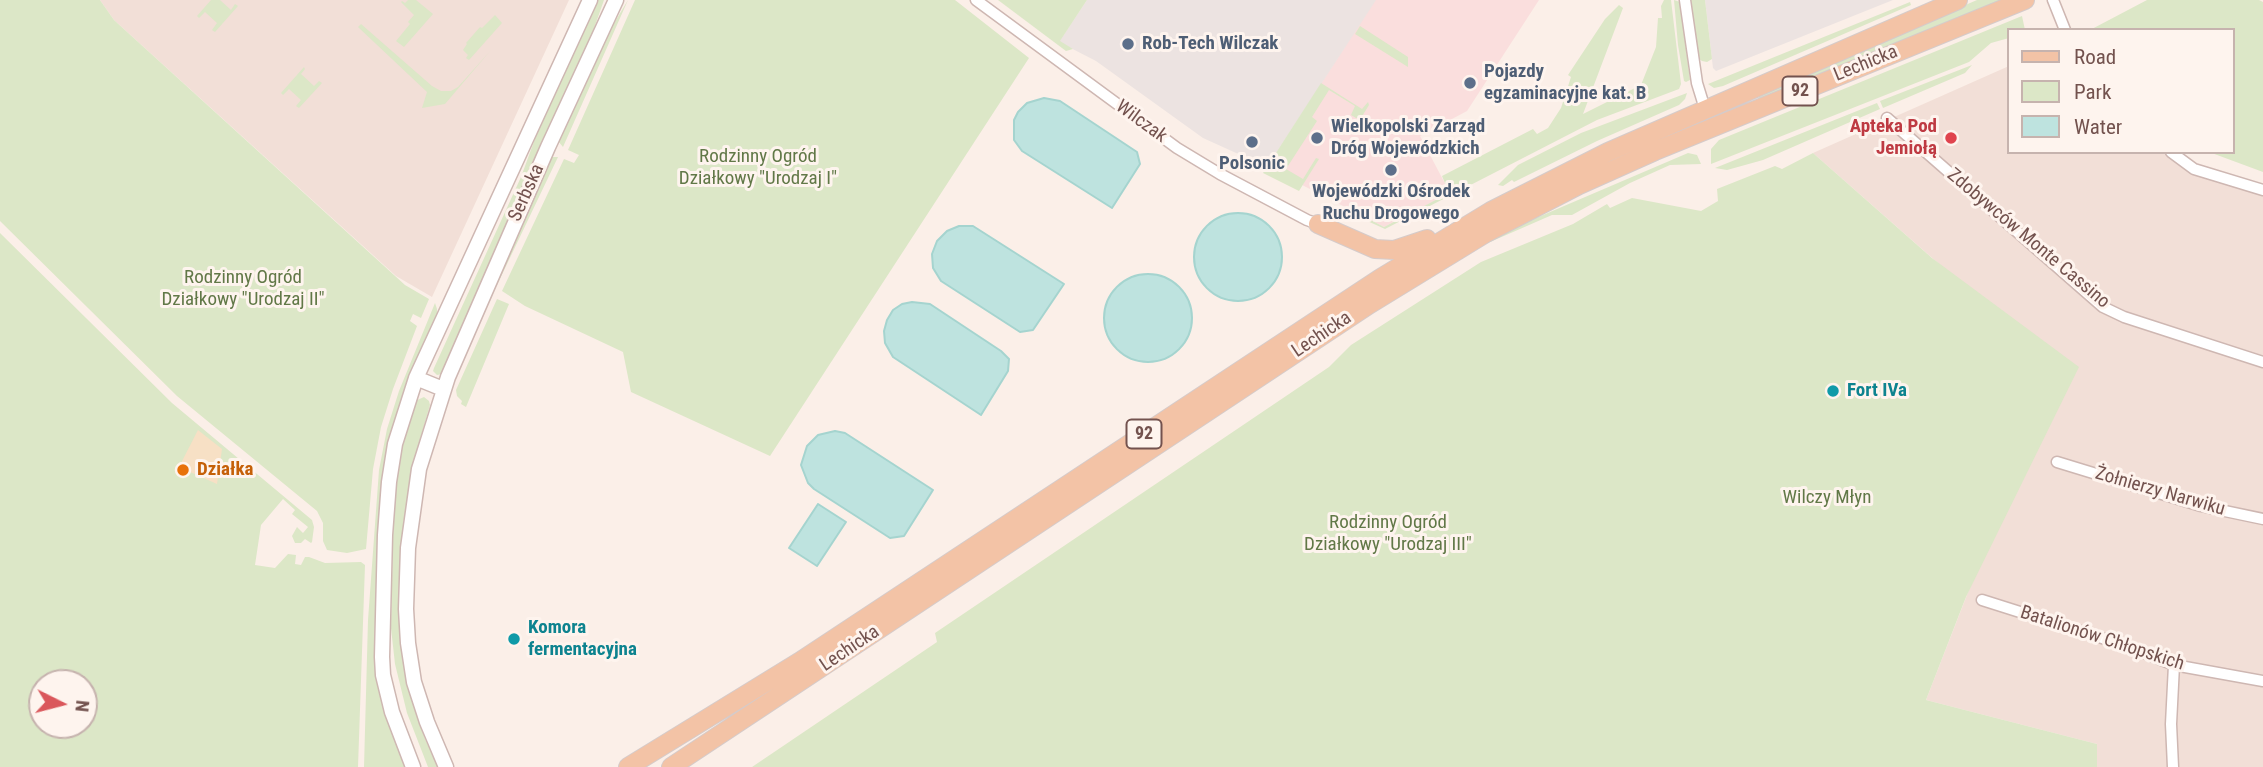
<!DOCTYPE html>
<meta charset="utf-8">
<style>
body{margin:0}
#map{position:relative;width:2263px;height:767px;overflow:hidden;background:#fbefe8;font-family:"Roboto Condensed",sans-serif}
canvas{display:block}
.legend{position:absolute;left:2007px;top:28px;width:228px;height:126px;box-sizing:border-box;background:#fef4ee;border:2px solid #c6b3ae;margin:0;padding:9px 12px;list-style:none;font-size:21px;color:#73524e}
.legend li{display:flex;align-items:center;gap:14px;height:35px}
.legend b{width:35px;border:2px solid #c6b3ae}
.north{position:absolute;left:28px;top:669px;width:70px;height:70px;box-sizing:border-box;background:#fef4ee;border:2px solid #c6b3ae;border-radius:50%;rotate:96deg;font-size:19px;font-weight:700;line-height:28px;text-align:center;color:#73524e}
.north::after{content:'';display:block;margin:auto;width:24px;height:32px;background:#da575b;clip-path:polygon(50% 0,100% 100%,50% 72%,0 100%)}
</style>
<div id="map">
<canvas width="2263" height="767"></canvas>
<ul class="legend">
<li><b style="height:9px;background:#f3c3a6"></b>Road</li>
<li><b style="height:19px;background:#dce7c7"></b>Park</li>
<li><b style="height:19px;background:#bee3df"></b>Water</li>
</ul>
<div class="north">N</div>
</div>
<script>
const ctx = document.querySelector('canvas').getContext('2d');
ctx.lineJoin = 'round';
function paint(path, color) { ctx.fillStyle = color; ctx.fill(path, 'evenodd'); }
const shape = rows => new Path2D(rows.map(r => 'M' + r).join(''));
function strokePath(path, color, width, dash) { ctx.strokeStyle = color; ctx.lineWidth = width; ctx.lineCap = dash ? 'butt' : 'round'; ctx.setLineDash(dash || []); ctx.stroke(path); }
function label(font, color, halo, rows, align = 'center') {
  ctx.font = font + ' "Roboto Condensed",sans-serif'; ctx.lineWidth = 6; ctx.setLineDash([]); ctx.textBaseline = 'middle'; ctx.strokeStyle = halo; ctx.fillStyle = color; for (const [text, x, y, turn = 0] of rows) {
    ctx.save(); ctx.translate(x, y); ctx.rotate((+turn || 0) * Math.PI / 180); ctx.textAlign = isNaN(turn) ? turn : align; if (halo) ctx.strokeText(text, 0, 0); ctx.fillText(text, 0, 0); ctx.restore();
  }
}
paint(shape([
 [100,0,569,0,432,297,396,276,114,20],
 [2009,66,2009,152,2172,152,2194,169,2263,190,2263,767,2097,767,2097,744,1926,700,2056,367,1813,153]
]), '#f2dfd7');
paint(shape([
 [1375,0,1539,0,1467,111,1420,136,1450,193,1384,227,1267,167]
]), '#fadedd');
paint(shape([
 [1087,0,1376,0,1267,167,1203,138,1096,61,1059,42],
 [1705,0,1893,0,1716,71,1713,68]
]), '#ece3e1');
paint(shape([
 [0,0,100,0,114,20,405,285,429,299,421,318,413,314,410,321,417,326,393,389,381,427,373,469,366,549,347,553,327,550,323,541,323,523,317,511,177,396,0,221],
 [211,0,220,0,231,10,235,4,238,6,215,32,212,30,217,23,205,12,199,18,197,16],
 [408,0,416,0,433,14,404,47,396,41,410,24,408,22,414,15,401,2,402,1,405,3],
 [598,0,604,0,591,37,517,198,442,374,437,375,433,371,434,368,521,177,543,117],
 [628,0,563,147,558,141,610,30],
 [635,0,955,0,1029,58,770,456,631,392,623,352,525,306,502,291,564,159,574,163,579,155,568,150],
 [998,0,1087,0,1060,41,1073,49,1066,51],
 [1664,0,1671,0,1681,84,1679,89,1597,120,1385,229,1354,215,1354,211,1384,227,1449,193,1442,176,1533,129,1537,134,1548,128,1561,108,1571,77,1568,75,1605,19,1619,5,1623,8,1583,114,1641,85,1656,47,1658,18,1662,18,1661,6],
 [1674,0,1680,2,1690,80,1686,82,1684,81,1678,45],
 [1691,0,1705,0,1712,59,1707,62,1702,61,1698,58],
 [1977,0,2003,0,1760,99,1758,97,1771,89],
 [2147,0,2259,0,2263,2,2263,172,2209,152,2233,152,2233,30,2090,30],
 [1910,2,1911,5,1723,86,1714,88,1708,84],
 [495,15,502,23,469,60,466,58,468,55,463,50,467,44,466,43,480,27,482,28],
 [2022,16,2025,30,2009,30,2009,38,1991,43,1969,62,1711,164,1711,149,1719,140],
 [361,24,432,86,441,91,451,91,458,87,491,50,445,104,422,108,427,92,358,27],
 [1360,26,1408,57,1408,67,1355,34],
 [1972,65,1965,73,1883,108,1880,101],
 [304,67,305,69,301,74,314,86,319,81,322,83,299,108,296,106,301,100,289,89,283,95,281,93],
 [1321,83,1362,109,1368,102,1369,105,1361,118,1356,118,1351,115,1355,106,1329,90,1312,117,1317,121,1286,169,1303,179,1316,158,1319,159,1299,191,1263,173],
 [1687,93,1685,99,1679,105,1597,141,1514,182,1512,180,1503,186,1498,185,1518,165,1581,133],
 [1877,103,1880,109,1763,160,1727,170,1715,168],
 [1688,153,1697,155,1701,164,1670,165,1630,183,1572,215,1552,215,1481,246,1529,221],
 [1813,153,1932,258,2079,367,1966,597,1926,700,2097,744,2097,767,752,767,937,642,935,633,1329,367,1351,345,1481,262,1573,224,1607,204,1610,208,1632,198,1701,211,1718,201,1717,189,1775,166,1782,169],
 [551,157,558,157,497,285,496,284],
 [0,233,172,403,312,520,314,527,312,542,311,543,305,539,301,543,295,543,292,536,297,527,303,533,308,527,292,514,295,510,283,499,261,525,255,565,275,568,288,554,296,555,295,564,301,565,305,557,309,557,325,563,361,562,365,565,358,767,0,767],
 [42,683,84,683,84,725,42,725],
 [497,299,509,304,466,407,461,404,462,401,457,396,456,390],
 [435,303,437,309,437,316,409,377,392,430,384,471,380,511,375,633,376,670,388,722,405,767,364,767,368,620,379,470,387,429,399,391],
 [424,397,429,401,430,405,414,460,403,525,400,628,412,698,425,739,438,767,428,767,407,713,395,664,391,628,394,496,397,467,415,401]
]), '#dce7c7');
paint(shape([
 [198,430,222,449,217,484,179,467]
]), '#f7e0c5');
const water = shape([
 [1044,98,1060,101,1137,152,1140,164,1112,208,1022,151,1014,140,1014,120,1018,112,1027,103,1044,98],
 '1194 257a44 44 0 1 1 88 0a44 44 0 1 1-88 0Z',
 [959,226,973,226,1064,284,1033,330,1020,332,941,281,933,268,932,254,937,241,947,231,959,226],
 '1104 318a44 44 0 1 1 88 0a44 44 0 1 1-88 0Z',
 [912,302,930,304,1001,351,1009,359,1008,371,981,415,893,357,885,343,884,331,887,320,893,310,902,304,912,302],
 [835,431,845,433,933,490,904,536,890,538,814,489,808,483,801,465,807,446,818,435,835,431],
 [818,504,846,522,817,566,789,548,818,504]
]);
paint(water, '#bee3df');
strokePath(water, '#a5d4cf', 2);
const minor = shape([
 [976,0,1177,148,1220,174,1307,220,1318,224],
 [1685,0,1697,83,1705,109],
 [2053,0,2065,30],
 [1887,118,2103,307,2124,317,2263,362],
 [2171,152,2194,169,2263,190],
 [2057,462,2201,506,2263,519],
 [1982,600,2121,644,2174,665,2263,681],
 [2173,767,2171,724,2174,665]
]);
const tertiary = shape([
 [416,378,443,389],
 [413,767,392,712,383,675,382,657,385,535,389,482,395,444,416,378,590,0],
 [446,767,427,722,414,682,408,643,406,609,408,548,419,469,448,377,548,147,616,0]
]);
const primary = shape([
 [1318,224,1375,249,1394,250,1427,239],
 [628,767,799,662,1379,279,1491,211,1608,152,1958,0],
 [671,767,1370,304,1486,233,1579,185,1655,151,2025,0]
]);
strokePath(minor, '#ceb7b2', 13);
strokePath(tertiary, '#ceb7b2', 17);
strokePath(primary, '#d5cbca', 20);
strokePath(minor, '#fff', 10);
strokePath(tertiary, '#fff', 14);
strokePath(primary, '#f3c3a6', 18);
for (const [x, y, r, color] of [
 [1128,44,7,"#5c6f8a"],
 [1470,83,7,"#5c6f8a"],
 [1317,138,7,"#5c6f8a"],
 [1951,138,7,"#e0444e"],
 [1252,142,7,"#5c6f8a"],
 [1391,170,7,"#5c6f8a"],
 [1833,391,7,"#0f9aa8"],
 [183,470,7,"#e8710a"],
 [514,639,7,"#0f9aa8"]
]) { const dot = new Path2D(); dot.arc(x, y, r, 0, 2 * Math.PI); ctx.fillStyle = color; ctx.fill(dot); strokePath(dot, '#fef4ee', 2.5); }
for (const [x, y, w] of [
 [1800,91,35],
 [1144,434,35]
]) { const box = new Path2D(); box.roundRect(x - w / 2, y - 14.5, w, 29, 5); ctx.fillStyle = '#fef4ee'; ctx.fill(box); strokePath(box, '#73524e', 2); }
label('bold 18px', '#73524e', null, [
 ["92",1800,91],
 ["92",1144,434]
]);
label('bold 19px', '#4e5e75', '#fef4ee', [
 ["Rob-Tech Wilczak",1142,44],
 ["Pojazdy",1484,72],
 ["egzaminacyjne kat. B",1484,94],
 ["Wielkopolski Zarząd",1331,127],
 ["Dróg Wojewódzkich",1331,149],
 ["Polsonic",1252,164,"center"],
 ["Wojewódzki Ośrodek",1391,192,"center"],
 ["Ruchu Drogowego",1391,214,"center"]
], 'left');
label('19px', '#73524e', '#fef4ee', [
 ["Lechicka",1866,64,-22],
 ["Wilczak",1141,122,36],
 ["Serbska",527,193,-66],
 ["Zdobywców Monte Cassino",2028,239,40],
 ["Lechicka",1322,335,-34],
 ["Żołnierzy Narwiku",2160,492,16],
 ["Batalionów Chłopskich",2102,639,18],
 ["Lechicka",850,649,-34]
]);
label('bold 19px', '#be3a42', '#fef4ee', [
 ["Apteka Pod",1937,127],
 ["Jemiołą",1937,149]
], 'right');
label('19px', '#617847', '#fef4ee', [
 ["Rodzinny Ogród",758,157],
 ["Działkowy \"Urodzaj I\"",758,179],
 ["Rodzinny Ogród",243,278],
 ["Działkowy \"Urodzaj II\"",243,300],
 ["Wilczy Młyn",1827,498],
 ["Rodzinny Ogród",1388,523],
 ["Działkowy \"Urodzaj III\"",1388,545]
]);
label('bold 19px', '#0d838f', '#fef4ee', [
 ["Fort IVa",1847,391],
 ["Komora",528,628],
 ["fermentacyjna",528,650]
], 'left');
label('bold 19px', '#c56008', '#fef4ee', [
 ["Działka",197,470]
], 'left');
</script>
